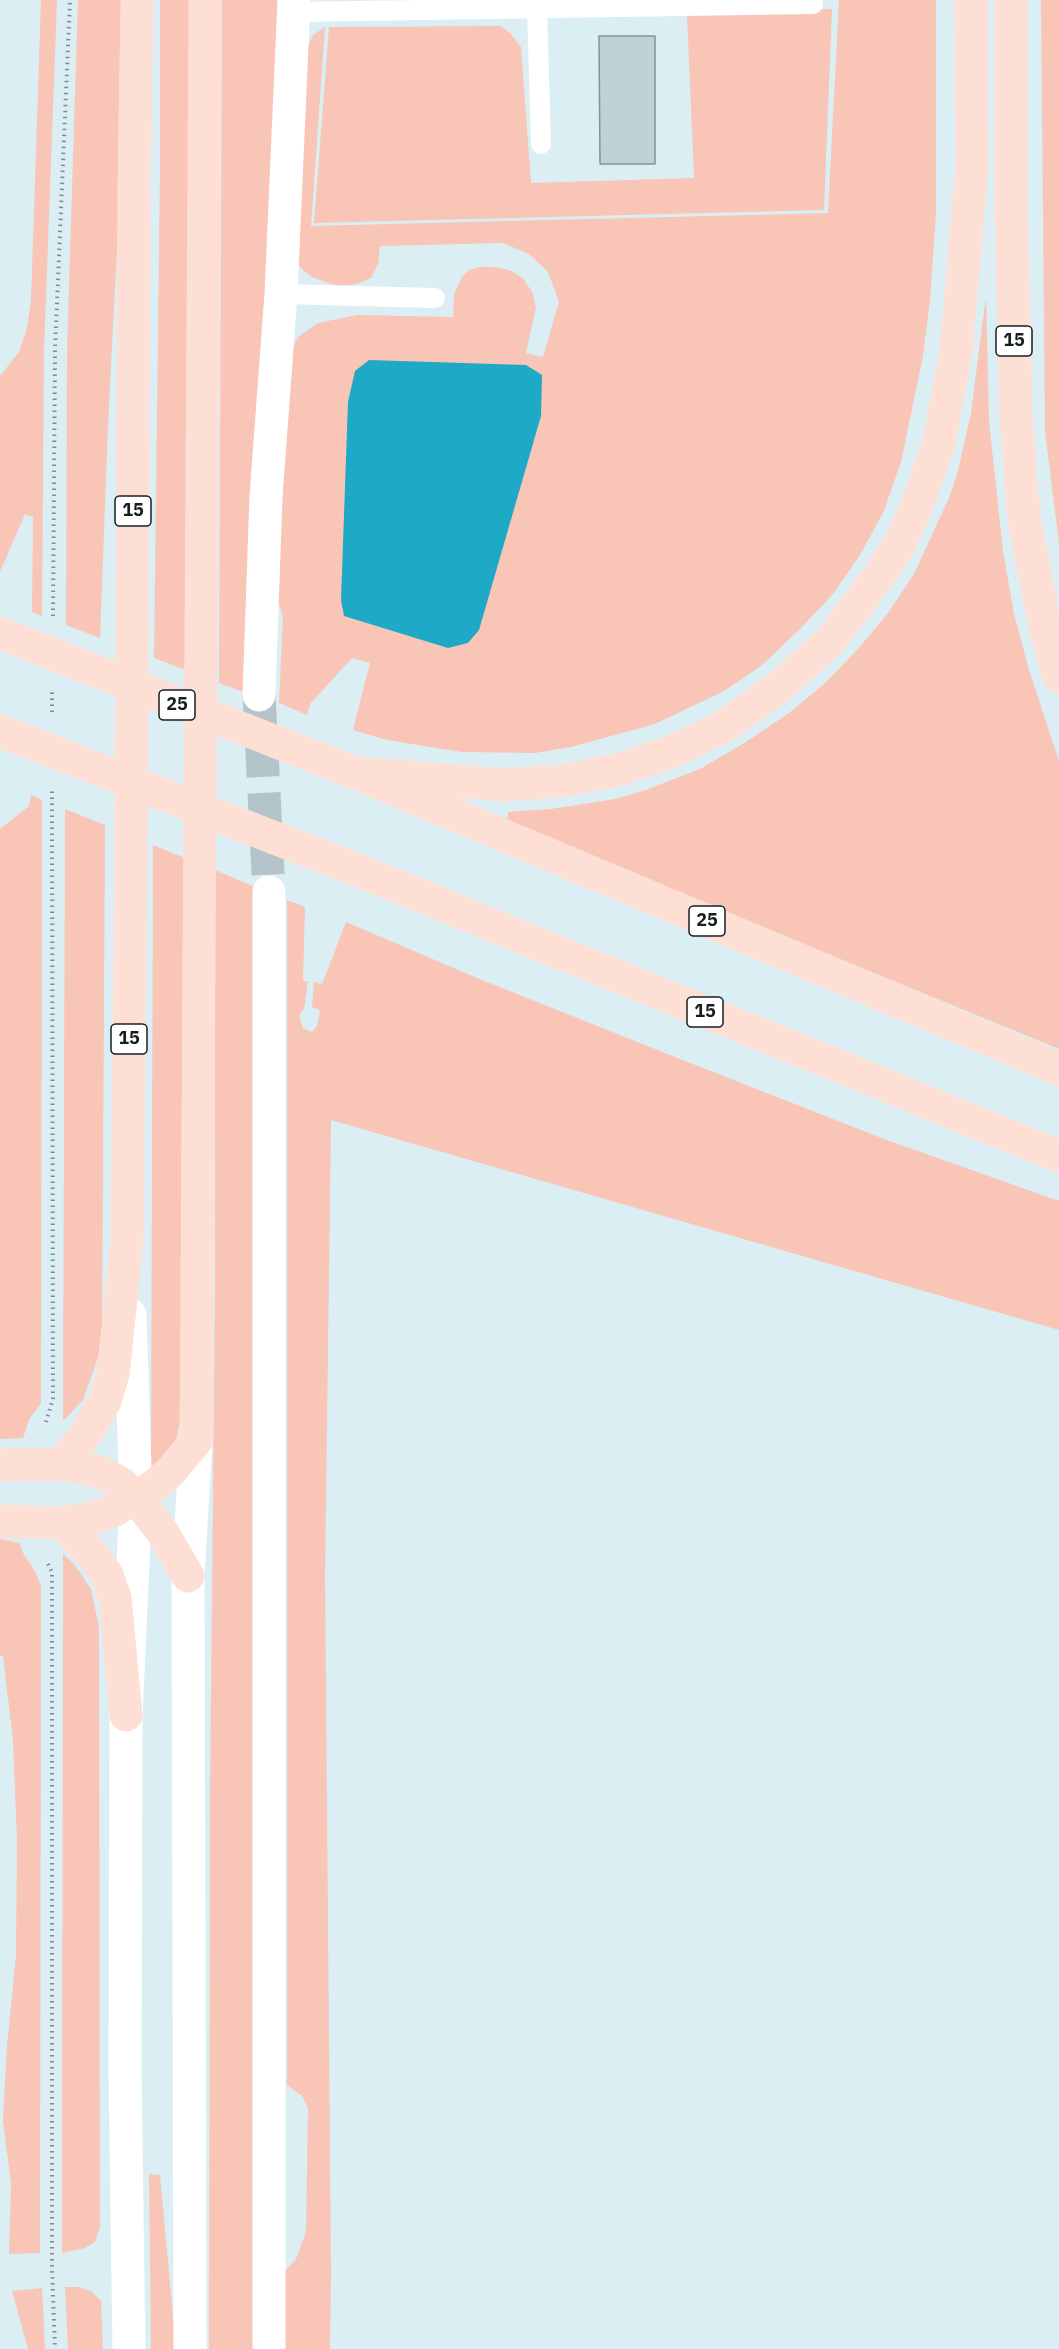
<!DOCTYPE html>
<style>
body{margin:0}
canvas{display:block;background:#dbeef4}
</style>
<canvas width="1059" height="2349"></canvas>
<script>
const ctx = document.querySelector('canvas').getContext('2d');
ctx.lineJoin = 'round';
function paint(path, color) { ctx.fillStyle = color; ctx.fill(path, 'evenodd'); }
const shape = rows => new Path2D(rows.map(r => 'M' + r).join(''));
function strokePath(path, color, width, dash) { ctx.strokeStyle = color; ctx.lineWidth = width; ctx.lineCap = dash ? 'butt' : 'round'; ctx.setLineDash(dash || []); ctx.stroke(path); }
function label(font, color, halo, rows, align = 'center') {
  ctx.font = font + ' "IBM Plex Sans",sans-serif'; ctx.lineWidth = 4.5; ctx.setLineDash([]); ctx.textBaseline = 'middle'; ctx.strokeStyle = halo; ctx.fillStyle = color; for (const [text, x, y, turn = 0] of rows) {
    ctx.save(); ctx.translate(x, y); ctx.rotate((+turn || 0) * Math.PI / 180); ctx.textAlign = isNaN(turn) ? turn : align; if (halo) ctx.strokeText(text, 0, 0); ctx.fillText(text, 0, 0); ctx.restore();
  }
}
paint(shape([
 [41,0,57,0,44,351,42,616,32,612,33,517,25,514,0,572,0,376,19,352,27,328,31,300],
 [78,0,124,0,122,154,108,424,100,638,66,625,67,350],
 [160,0,191,0,189,671,154,658,160,169],
 [222,0,278,0,249,694,219,683],
 [839,0,936,0,936,213,930,299,923,356,901,462,883,513,860,555,833,594,800,629,761,666,724,691,655,724,571,747,535,753,462,752,387,740,353,730,370,663,352,658,310,704,307,715,279,703,283,616,276,596,291,352,298,337,318,323,357,315,453,317,454,294,462,277,469,270,480,267,495,267,509,270,523,278,532,292,536,307,526,353,543,357,559,302,548,272,529,254,503,243,380,246,378,264,371,278,357,284,340,286,328,283,312,277,302,269,295,259,307,49,313,35,325,27,311,226,828,213],
 [1041,0,1059,0,1059,543,1045,431],
 [832,9,824,210,314,223,329,27,501,26,511,34,521,47,531,183,694,178,687,14],
 [986,296,989,421,1003,551,1014,614,1029,670,1059,761,1059,1049,507,822,508,812,551,809,615,799,646,790,702,768,746,742,789,713,824,684,858,649,888,613,914,574,949,498,957,475,971,413],
 [31,795,42,800,41,1403,29,1420,23,1438,0,1439,0,829,29,806],
 [65,809,105,825,102,1346,83,1400,63,1421],
 [153,845,187,859,183,1406,177,1436,172,1449,151,1469],
 [215,870,253,886,263,1112,260,2349,209,2349,210,1794,215,1286],
 [287,900,305,907,303,981,308,981,304,1009,299,1016,303,1028,312,1032,317,1026,320,1010,312,1007,314,982,322,984,346,922,477,978,675,1057,884,1139,1059,1201,1059,1330,331,1120,325,1576,331,2273,330,2349,283,2349,285,2271,296,2259,306,2232,308,2108,302,2096,287,2085],
 [0,1539,19,1543,24,1555,35,1571,41,1586,40,2253,9,2254,11,2184,3,2121,7,2045,16,1956,17,1839,13,1740,3,1656,0,1656],
 [63,1554,74,1564,91,1589,99,1627,100,2227,95,2242,85,2248,62,2253],
 [149,2174,160,2175,176,2349,151,2349],
 [65,2287,78,2287,91,2291,101,2301,103,2349,68,2349],
 [42,2288,45,2349,28,2349,12,2291]
]), '#f8c5b6');
paint(shape([
 [369,360,526,365,542,375,541,416,479,630,468,643,448,648,344,616,341,600,348,402,355,371]
]), '#1ea9c7');
const building = shape([
 [599,36,655,36,655,164,600,164,599,36]
]);
paint(building, '#bfd2d8');
strokePath(building, '#829499', 1.5);
strokePath(shape([
 [259,695,269,892]
]), '#b4c4ca', 33, [33, 16]);
strokePath(shape([
 [53,616,55,350,70,0],
 [52,712,52,692],
 [46,1422,53,1399,52,791],
 [48,1564,52,1572,52,2269,55,2349]
]), '#7e8b8f', 4, [1.5, 4.5]);
strokePath(shape([
 [537,8,541,144],
 [293,12,813,4],
 [281,294,435,298]
]), '#fff', 20);
strokePath(shape([
 [259,695,266,496,281,294,294,0],
 [269,892,269,2349]
]), '#fff', 33);
strokePath(shape([
 [129,2349,125,2070,126,1715,136,1498,130,1315],
 [190,2349,188,1576,196,1441]
]), '#fff', 33);
strokePath(shape([
 [1011,0,1011,204,1016,418,1024,518,1044,623,1059,677],
 [0,633,355,773,1059,1069],
 [0,731,352,868,1059,1156],
 [355,773,505,785,561,781,617,770,671,752,723,727,778,688,831,640,878,577,899,545,916,508,939,443,956,350,972,169,971,0],
 [61,1464,86,1434,105,1401,113,1374,127,1241,131,838,134,185,137,0],
 [0,1465,61,1464,100,1472,122,1484,136,1498,163,1533,188,1576],
 [0,1521,62,1523,96,1517,115,1510,154,1486,171,1471,196,1441,205,0],
 [62,1523,94,1556,107,1575,115,1598,126,1715]
]), '#fddfd6', 33);
for (const [x, y, w] of [
 [1014,341,36],
 [133,511,36],
 [177,705,36],
 [707,921,36],
 [705,1012,36],
 [129,1039,36]
]) { const box = new Path2D(); box.roundRect(x - w / 2, y - 15, w, 30, 4.5); ctx.fillStyle = '#fff'; ctx.fill(box); strokePath(box, '#171e20', 1.5); }
label('bold 18px', '#171e20', null, [
 ["15",1014,341],
 ["15",133,511],
 ["25",177,705],
 ["25",707,921],
 ["15",705,1012],
 ["15",129,1039]
]);
</script>
